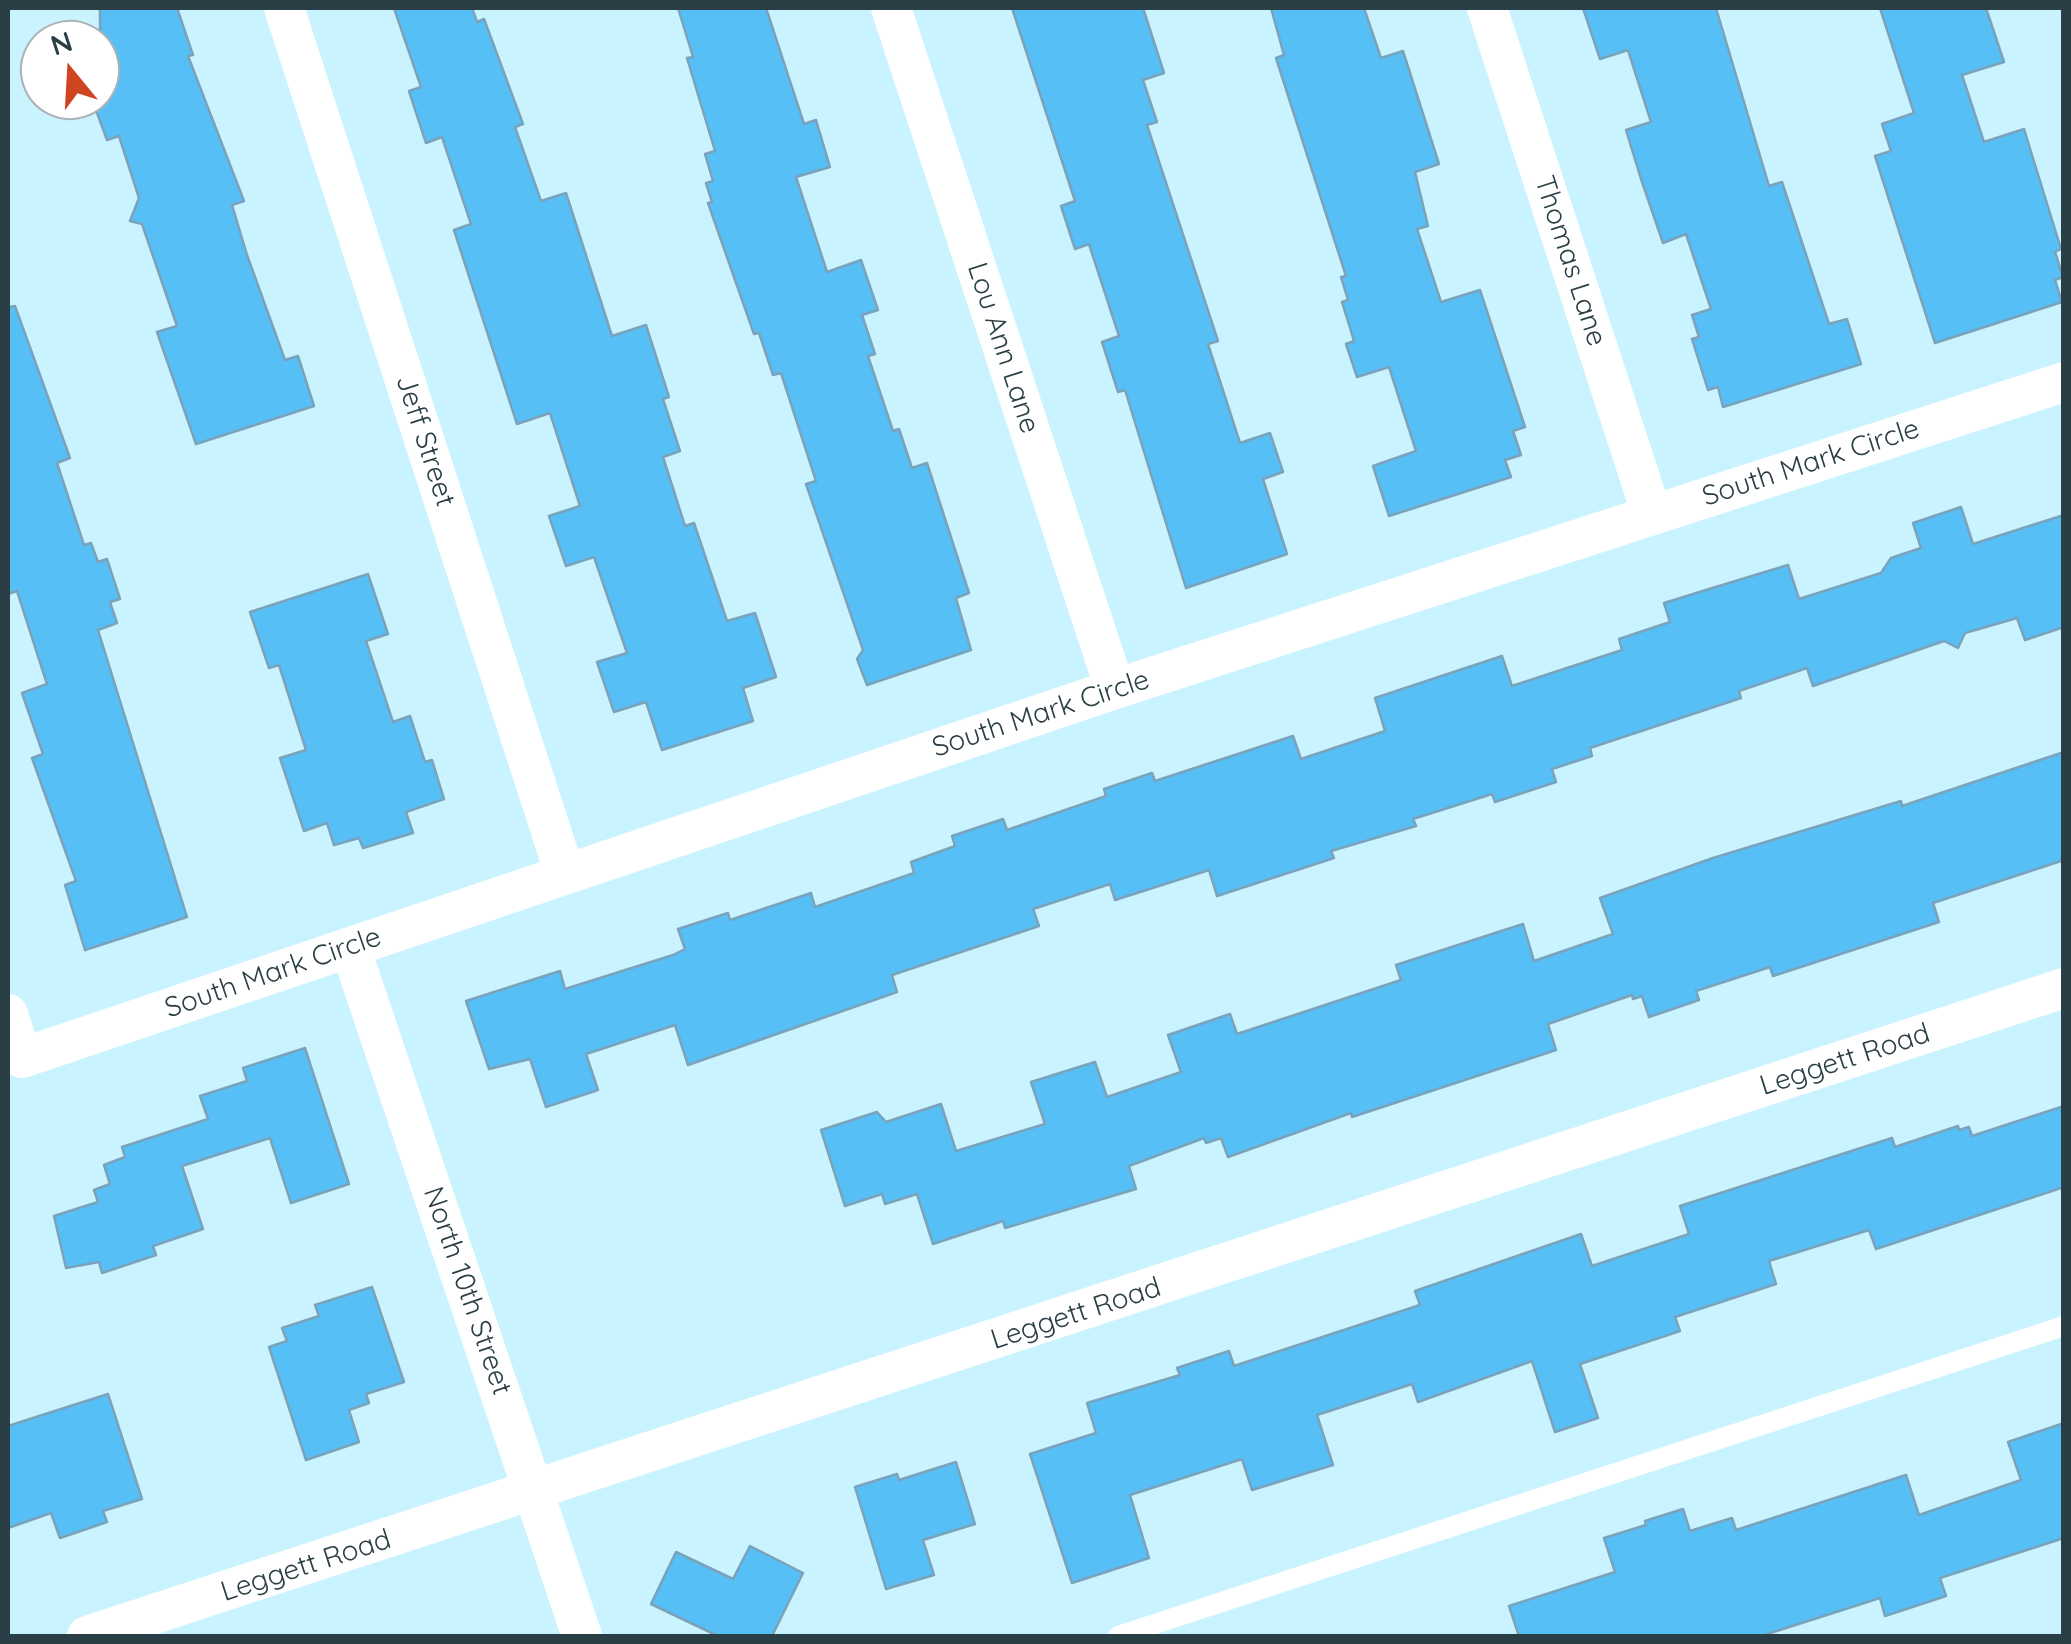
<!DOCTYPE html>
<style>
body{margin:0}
#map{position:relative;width:2071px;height:1644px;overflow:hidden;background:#c9f3fe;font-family:Quicksand,sans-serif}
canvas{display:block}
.frame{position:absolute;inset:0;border:10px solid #2a3f45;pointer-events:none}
.north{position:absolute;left:20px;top:20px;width:100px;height:100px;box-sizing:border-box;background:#fff;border:2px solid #aab2b5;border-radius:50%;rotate:342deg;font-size:28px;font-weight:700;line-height:40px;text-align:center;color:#2a3f45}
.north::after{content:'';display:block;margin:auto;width:35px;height:45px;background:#cf4522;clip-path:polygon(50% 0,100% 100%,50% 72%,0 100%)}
</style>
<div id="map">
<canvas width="2071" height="1644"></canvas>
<div class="frame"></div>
<div class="north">N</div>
</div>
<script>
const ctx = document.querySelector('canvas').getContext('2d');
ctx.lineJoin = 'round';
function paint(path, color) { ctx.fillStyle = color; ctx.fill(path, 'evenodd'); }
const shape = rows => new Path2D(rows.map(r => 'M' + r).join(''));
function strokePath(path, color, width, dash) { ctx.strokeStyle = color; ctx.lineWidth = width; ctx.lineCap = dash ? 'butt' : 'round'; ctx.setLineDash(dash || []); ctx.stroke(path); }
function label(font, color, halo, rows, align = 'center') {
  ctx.font = font + ' Quicksand,sans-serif'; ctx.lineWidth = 8; ctx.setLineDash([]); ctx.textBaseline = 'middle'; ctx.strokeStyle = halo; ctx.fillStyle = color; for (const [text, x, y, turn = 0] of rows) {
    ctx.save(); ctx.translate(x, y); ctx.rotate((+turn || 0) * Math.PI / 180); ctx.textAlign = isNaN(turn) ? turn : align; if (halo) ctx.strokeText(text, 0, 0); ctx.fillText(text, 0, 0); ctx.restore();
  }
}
const building = shape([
 [100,8,177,8,193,55,188,56,244,201,232,205,247,255,285,360,298,356,314,406,196,444,157,332,177,326,142,224,130,221,139,198,119,136,107,140,93,102,100,100,100,8],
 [394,8,472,8,477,22,484,19,523,124,515,127,541,201,566,193,612,336,646,325,669,397,663,399,680,451,663,457,685,526,694,523,727,621,755,613,776,677,743,688,753,721,662,750,646,702,614,712,597,662,627,653,594,557,566,566,549,516,580,506,550,413,517,424,454,230,471,224,442,137,426,143,409,91,421,87,394,8],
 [678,8,766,8,804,124,816,120,830,167,796,177,827,272,861,260,878,310,862,315,875,354,868,356,893,431,899,429,912,468,927,463,969,593,956,598,971,650,867,685,857,659,863,650,806,484,816,481,781,373,773,375,759,333,754,334,708,203,712,202,706,183,713,181,705,154,715,151,687,58,693,57,678,8],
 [1012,8,1143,8,1164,73,1143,80,1157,122,1147,125,1218,341,1208,344,1240,443,1270,433,1283,472,1263,479,1287,554,1186,588,1125,390,1118,392,1102,342,1119,336,1089,244,1075,249,1061,206,1075,201,1012,8],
 [1271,8,1364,8,1381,58,1403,51,1439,164,1415,172,1428,226,1417,229,1441,302,1480,290,1525,427,1513,431,1521,455,1505,460,1511,477,1389,516,1373,466,1416,451,1389,367,1357,377,1346,344,1354,341,1342,302,1348,300,1341,277,1346,276,1276,58,1284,55,1271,8],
 [1583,8,1716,8,1769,186,1782,182,1829,324,1847,319,1861,364,1723,407,1718,387,1708,390,1692,339,1699,337,1692,315,1711,309,1686,234,1663,243,1641,179,1626,130,1651,122,1628,50,1600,59,1583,8],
 [1880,8,1986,8,2004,62,1962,75,1984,142,2024,129,2061,249,2055,252,2063,277,2055,280,2062,302,1935,343,1875,156,1891,151,1882,124,1914,113,1880,8],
 [15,306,70,458,57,463,84,545,91,543,98,562,107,559,120,599,110,602,117,623,98,630,187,917,85,950,65,885,76,881,32,758,43,754,22,693,47,684,17,591,8,594,8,307,15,306],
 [1961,507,1973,544,2064,515,2064,627,2025,640,2017,618,1965,633,1958,648,1944,641,1813,686,1807,668,1739,691,1741,698,1590,748,1592,756,1552,769,1556,782,1495,802,1492,794,1413,819,1416,826,1331,851,1334,858,1217,896,1209,870,1115,900,1110,884,1033,909,1039,926,892,975,897,992,688,1065,675,1025,586,1054,598,1090,546,1107,530,1059,489,1069,466,1001,560,971,565,989,673,955,685,949,678,929,728,913,730,920,811,893,815,907,914,873,911,862,955,846,952,836,1003,819,1007,830,1106,796,1104,789,1152,773,1155,781,1293,736,1301,759,1385,731,1375,698,1502,656,1512,686,1622,650,1619,639,1670,622,1664,603,1706,590,1788,565,1799,599,1881,573,1891,558,1921,548,1913,523,1961,507],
 [368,574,388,634,366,641,393,722,410,716,425,762,432,760,444,799,406,812,413,833,363,848,359,838,334,845,327,823,304,831,280,758,306,750,279,665,269,668,250,612,368,574],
 [2064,752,2064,860,1933,903,1939,922,1773,976,1770,967,1696,991,1699,1000,1649,1017,1642,996,1633,999,1632,995,1548,1024,1556,1050,1352,1117,1351,1113,1228,1157,1221,1138,1206,1143,1204,1138,1129,1166,1136,1189,1005,1228,1003,1221,933,1244,917,1194,885,1204,882,1194,845,1206,821,1130,877,1112,886,1122,941,1104,956,1151,1045,1124,1031,1082,1095,1062,1107,1097,1181,1072,1168,1035,1230,1014,1237,1034,1401,980,1396,965,1523,924,1534,961,1613,934,1600,898,1713,858,1901,801,1902,806,2064,752],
 [305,1048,349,1184,291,1203,270,1138,182,1166,203,1229,153,1246,156,1255,102,1273,99,1262,66,1268,54,1216,98,1202,94,1190,110,1184,104,1165,125,1157,122,1147,208,1119,200,1096,247,1081,243,1068,305,1048],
 [2064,1106,2064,1187,1876,1249,1869,1230,1769,1261,1776,1284,1675,1317,1680,1331,1580,1364,1598,1418,1555,1432,1532,1361,1418,1402,1412,1384,1317,1415,1333,1465,1252,1490,1242,1459,1130,1495,1149,1558,1072,1583,1030,1454,1096,1433,1087,1403,1180,1375,1177,1368,1229,1351,1234,1366,1420,1305,1415,1291,1581,1234,1592,1266,1689,1234,1680,1206,1892,1138,1895,1147,1958,1126,1959,1130,1969,1127,1972,1136,2064,1106],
 [372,1287,404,1382,366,1394,369,1403,349,1410,359,1442,306,1460,269,1347,287,1341,282,1328,319,1316,315,1305,372,1287],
 [108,1394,142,1499,103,1511,107,1522,60,1538,51,1513,8,1528,8,1426,108,1394],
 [2064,1423,2064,1538,1940,1578,1946,1596,1885,1616,1880,1598,1761,1636,1519,1636,1509,1606,1615,1572,1604,1538,1646,1525,1645,1521,1683,1509,1690,1531,1732,1518,1736,1530,1906,1475,1919,1515,2021,1480,2008,1442,2064,1423],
 [956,1462,975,1524,923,1540,934,1575,886,1589,855,1487,897,1474,899,1480,956,1462],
 [750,1546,803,1573,772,1636,718,1636,651,1604,676,1552,733,1579,750,1546]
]);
paint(building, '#56bff6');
strokePath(building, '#7aa3bb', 2.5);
strokePath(shape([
 [1118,1636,2064,1326]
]), '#fff', 20);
strokePath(shape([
 [284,8,565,874],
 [891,8,1115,689],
 [1487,8,1652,515],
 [350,947,582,1636],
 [8,1014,22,1058,1115,689,2064,382],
 [87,1636,2064,988]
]), '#fff', 40);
label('28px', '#2a3f45', '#fff', [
 ["Thomas Lane",1570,261,72],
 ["Lou Ann Lane",1003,348,72],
 ["Jeff Street",425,441,72],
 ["South Mark Circle",1811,463,-18],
 ["South Mark Circle",1041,714,-18],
 ["South Mark Circle",273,973,-19],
 ["Leggett Road",1845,1060,-18],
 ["North 10th Street",467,1291,71],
 ["Leggett Road",1076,1314,-18],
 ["Leggett Road",306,1566,-18]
]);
</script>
